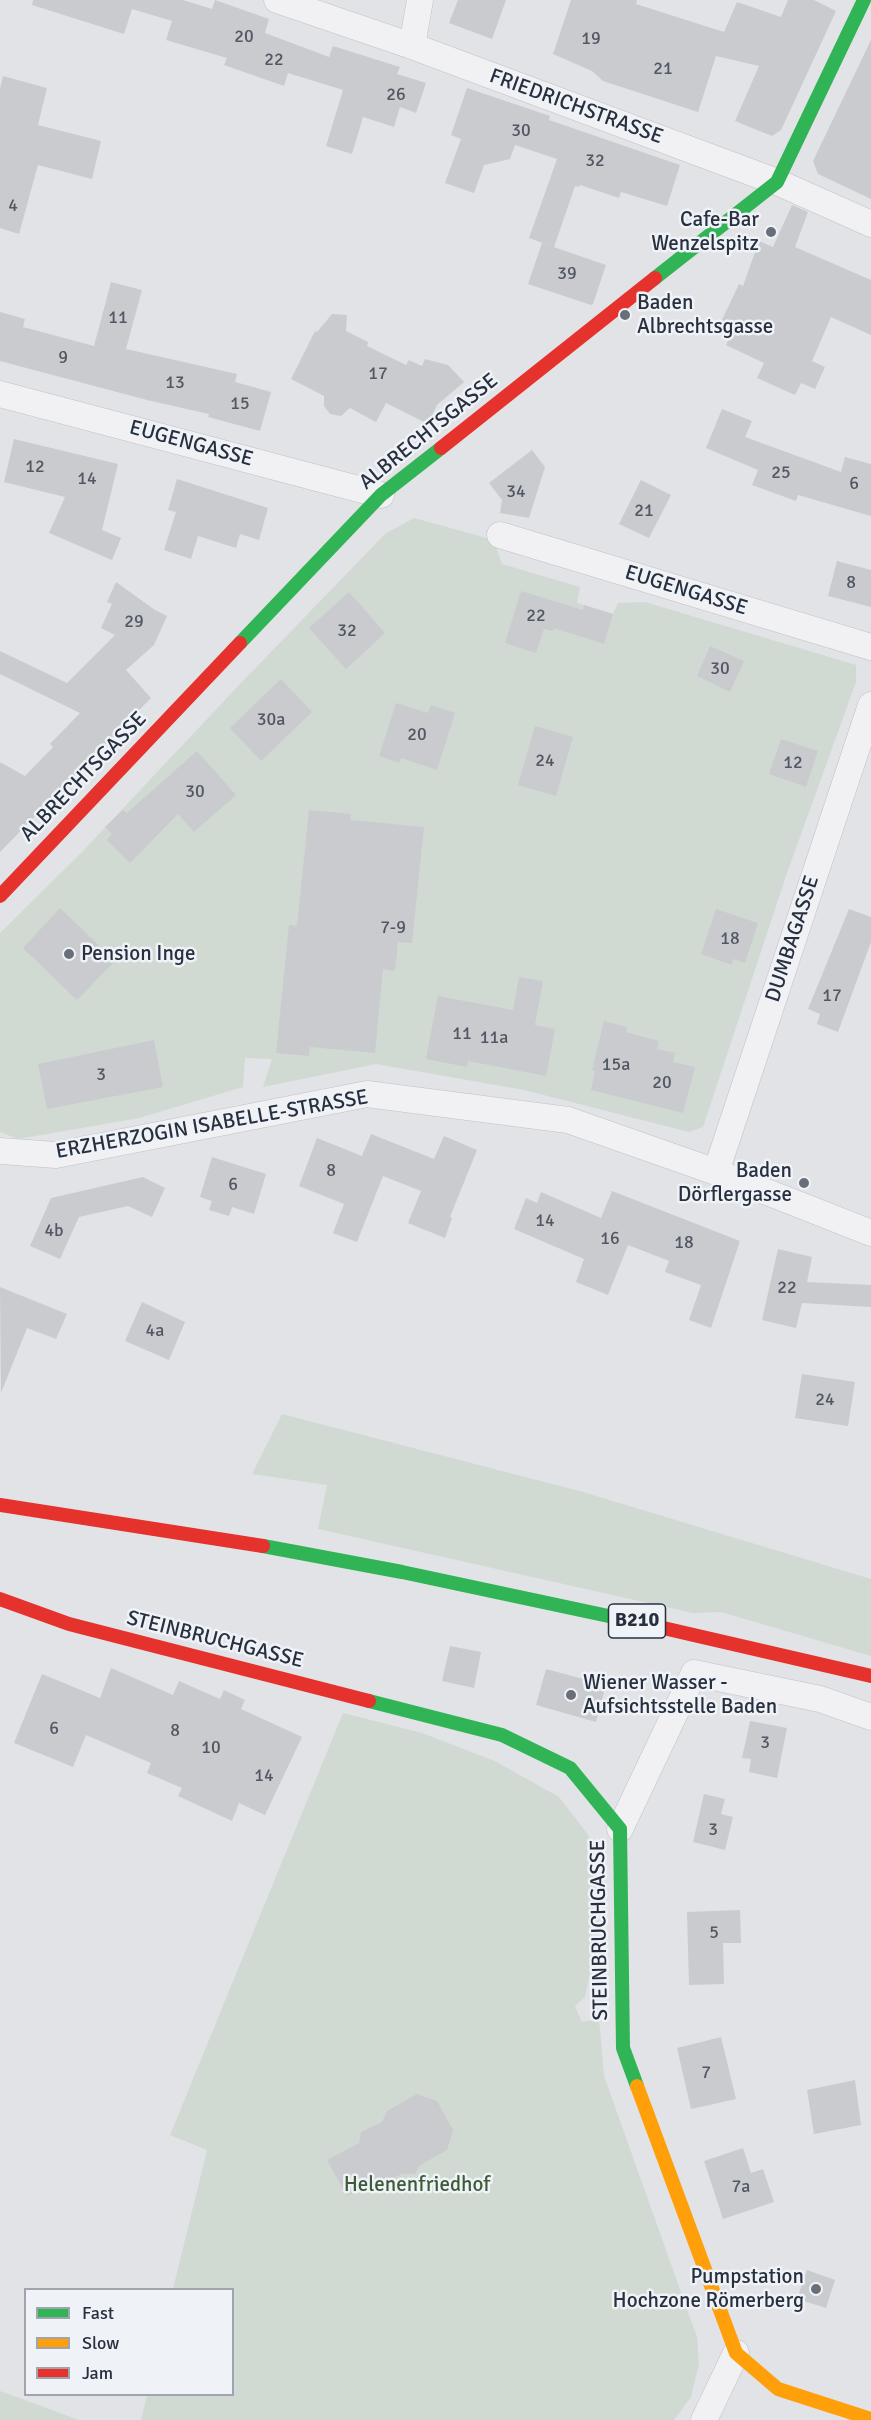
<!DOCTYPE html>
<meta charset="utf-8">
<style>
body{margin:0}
#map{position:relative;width:871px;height:2420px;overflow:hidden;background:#e1e3e6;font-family:Signika,sans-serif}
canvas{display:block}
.legend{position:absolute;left:24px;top:2288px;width:210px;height:108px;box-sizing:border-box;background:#eff2f6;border:2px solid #9fa4ad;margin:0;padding:8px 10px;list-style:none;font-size:18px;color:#28303f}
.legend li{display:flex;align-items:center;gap:12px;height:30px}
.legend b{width:30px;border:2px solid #9fa4ad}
</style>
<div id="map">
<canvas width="871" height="2420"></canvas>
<ul class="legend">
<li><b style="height:8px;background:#30b455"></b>Fast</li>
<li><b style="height:8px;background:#ff9f0a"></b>Slow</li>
<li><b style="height:8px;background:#e5322d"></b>Jam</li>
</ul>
</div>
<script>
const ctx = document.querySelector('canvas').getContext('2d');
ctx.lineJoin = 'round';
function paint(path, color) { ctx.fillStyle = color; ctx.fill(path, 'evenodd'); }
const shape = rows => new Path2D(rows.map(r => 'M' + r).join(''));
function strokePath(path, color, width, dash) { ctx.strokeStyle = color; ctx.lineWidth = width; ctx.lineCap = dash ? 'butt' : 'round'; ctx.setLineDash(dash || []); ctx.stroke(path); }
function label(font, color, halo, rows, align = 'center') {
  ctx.font = font + ' Signika,sans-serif'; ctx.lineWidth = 5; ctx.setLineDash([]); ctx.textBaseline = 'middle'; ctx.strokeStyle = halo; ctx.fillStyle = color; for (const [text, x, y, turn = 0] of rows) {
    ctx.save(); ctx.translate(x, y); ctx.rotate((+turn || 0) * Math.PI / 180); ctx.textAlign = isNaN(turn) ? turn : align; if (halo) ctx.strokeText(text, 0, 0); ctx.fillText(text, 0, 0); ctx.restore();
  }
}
paint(shape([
 [414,518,494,540,502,564,580,587,577,603,584,605,613,614,618,603,645,602,856,665,856,682,787,873,703,1127,689,1132,524,1090,376,1064,263,1087,272,1059,245,1058,243,1087,139,1118,18,1139,0,1132,0,933,81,853,240,684,385,534],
 [282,1414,583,1492,871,1579,871,1656,721,1612,693,1613,318,1529,327,1485,252,1474],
 [343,1713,422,1733,495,1761,559,1797,587,1833,597,1853,599,1930,585,1997,575,2006,582,2022,599,2019,604,2076,697,2337,699,2364,691,2397,674,2420,141,2420,147,2395,232,2394,232,2290,173,2289,207,2150,170,2135],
 [0,2391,79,2420,0,2420]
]), '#d1dad2');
paint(shape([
 [33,0,183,0,212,9,215,0,269,19,265,33,329,57,333,46,400,67,397,74,426,83,416,113,400,107,394,127,363,117,352,154,326,146,343,90,288,73,284,86,224,65,227,58,166,40,172,21,132,9,124,34,32,5],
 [458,0,506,0,492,39,449,23],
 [571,0,637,0,636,4,724,32,737,2,781,17,788,0,814,0,836,11,781,130,772,136,735,121,759,66,716,56,698,112,603,81,592,71,553,54],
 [871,40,871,199,818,174,813,161],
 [3,76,47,88,38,125,101,141,92,179,38,165,19,234,0,228,0,89],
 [467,88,550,116,549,120,680,165,667,206,621,192,619,198,580,185,579,187,575,186,554,247,529,238,557,159,515,145,510,159,484,165,474,193,445,183,461,139,451,135],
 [792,205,808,212,795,247,871,280,871,335,831,317,812,361,825,367,815,389,801,383,795,395,757,378,764,363,726,345,734,328,721,322,739,284,743,286,759,241,773,247],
 [542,243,606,265,593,304,591,305,528,284],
 [111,282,142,290,126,349,237,374,235,382,271,392,260,431,208,417,209,414,147,400,0,361,0,312,25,319,23,327,94,346],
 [332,314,347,315,346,331,368,342,367,346,406,365,409,360,422,366,425,359,448,365,464,382,437,405,428,424,386,403,376,422,350,408,341,416,330,414,324,406,324,396,291,379,315,331,317,332],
 [722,409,752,421,745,437,841,472,845,457,871,464,871,516,798,495,796,501,752,485,758,470,706,448],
 [14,439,118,464,102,530,121,538,112,560,49,533,65,497,4,482],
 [532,450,545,467,529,518,500,513,502,500,489,483],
 [177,479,268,508,259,540,240,534,236,548,198,536,191,559,164,550,176,512,168,510],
 [641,480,671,495,649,538,619,524],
 [837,561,871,570,871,607,828,596],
 [116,582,155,610,167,616,154,645,126,670,151,698,0,852,0,762,25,776,53,747,50,744,80,713,0,674,0,651,67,683,115,635,101,628,112,604,107,602],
 [521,591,583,610,584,605,613,614,604,644,554,628,553,631,544,629,536,653,505,643],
 [349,592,385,633,346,669,309,628],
 [710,646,744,661,730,692,697,676],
 [281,679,312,712,261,761,230,728],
 [396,703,428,713,431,705,455,713,437,770,401,758,399,763,379,756],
 [535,726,573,737,556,796,518,785],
 [781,739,818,751,806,787,769,774],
 [197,751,236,795,194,832,178,814,130,863,107,840,112,834,105,827,123,810,127,813],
 [309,810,351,814,350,820,424,827,412,943,398,942,395,971,383,969,375,1053,310,1047,309,1056,276,1053,289,925,297,926],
 [60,908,115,961,77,1000,23,948],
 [716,909,758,923,745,963,733,959,732,965,701,954],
 [849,909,871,917,871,942,838,1032,817,1024,820,1014,808,1009],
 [519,977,543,981,535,1025,555,1029,546,1076,468,1061,467,1067,426,1059,438,996,513,1010],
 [604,1021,627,1027,626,1032,659,1041,657,1049,675,1053,673,1062,695,1067,683,1113,591,1090,595,1071,592,1070],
 [154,1040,163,1087,47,1109,38,1064],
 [371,1134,434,1159,444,1136,477,1150,450,1217,452,1218,445,1238,408,1223,421,1191,383,1176,357,1242,333,1233,344,1204,299,1186,317,1138,362,1156],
 [212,1157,266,1174,254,1214,232,1207,229,1216,209,1210,212,1201,200,1197],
 [143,1177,165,1188,152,1217,128,1206,79,1217,60,1259,30,1246,51,1198],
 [612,1191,740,1241,711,1328,689,1320,701,1285,665,1272,669,1261,628,1245,608,1295,576,1282,584,1259,514,1229,526,1198,537,1203,541,1192,601,1218],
 [778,1249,812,1257,807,1282,871,1285,871,1307,802,1303,796,1328,762,1320],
 [0,1287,67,1314,56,1339,27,1328,1,1393],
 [142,1302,185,1322,169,1360,125,1341],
 [802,1374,855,1382,848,1426,795,1418],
 [450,1646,481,1652,474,1688,442,1681],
 [111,1668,173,1695,179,1681,220,1699,224,1690,245,1700,241,1709,302,1737,265,1815,239,1803,232,1821,178,1796,182,1788,147,1773,151,1763,86,1735,73,1767,14,1743,42,1674,100,1698],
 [546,1669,606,1685,596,1722,536,1705],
 [750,1721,787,1728,777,1778,749,1772,751,1759,742,1758],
 [704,1794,725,1799,721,1814,733,1817,725,1850,693,1842],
 [740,1910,741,1943,723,1943,724,1984,689,1985,687,1912],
 [721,2037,736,2099,691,2109,677,2048],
 [855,2080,861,2125,814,2134,807,2090],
 [417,2094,437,2101,453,2130,447,2150,419,2166,415,2174,402,2174,387,2181,378,2178,347,2196,327,2160,359,2143,361,2132,382,2122,387,2111],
 [743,2148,751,2173,763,2169,774,2202,723,2219,704,2161],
 [807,2270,835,2280,826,2308,797,2299]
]), '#cacbce');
const street = shape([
 [277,0,412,46,777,182,871,224],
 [412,46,420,0],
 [0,394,381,495],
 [500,535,871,647],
 [0,1151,56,1155,367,1094,568,1120,716,1172,871,1233],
 [716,1172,871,705],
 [620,1829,694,1673,820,1699,871,1717],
 [704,2420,736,2353]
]);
strokePath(street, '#bfc1c4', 27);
strokePath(street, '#f1f1f3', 26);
strokePath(shape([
 [655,278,777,182,864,0],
 [240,643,381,495,441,448],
 [263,1546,402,1572,646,1624],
 [369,1701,502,1735,570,1768,620,1829,623,2048,637,2086]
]), '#30b455', 14);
strokePath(shape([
 [637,2086,736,2353,778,2389,871,2419]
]), '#ff9f0a', 14);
strokePath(shape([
 [441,448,655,278],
 [0,896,240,643],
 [0,1505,263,1546],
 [0,1599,69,1624,369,1701],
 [646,1624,871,1676]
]), '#e5322d', 14);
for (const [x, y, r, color] of [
 [771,232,6,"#696f79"],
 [625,315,6,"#696f79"],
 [69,954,6,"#696f79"],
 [804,1183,6,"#696f79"],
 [571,1695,6,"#696f79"],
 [816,2289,6,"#696f79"]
]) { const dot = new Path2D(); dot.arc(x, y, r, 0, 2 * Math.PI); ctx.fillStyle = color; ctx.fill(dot); strokePath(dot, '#eff2f6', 2); }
label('18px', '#515864', null, [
 ["20",244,37],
 ["19",591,39],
 ["22",274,60],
 ["21",663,69],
 ["26",396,95],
 ["30",521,131],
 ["32",595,161],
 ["4",13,206],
 ["39",567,274],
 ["11",118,318],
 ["9",63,358],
 ["17",378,374],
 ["13",175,383],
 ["15",240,404],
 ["12",35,467],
 ["25",781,473],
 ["14",87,479],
 ["6",854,484],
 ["34",516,492],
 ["21",644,511],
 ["8",851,583],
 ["22",536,616],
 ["29",134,622],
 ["32",347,631],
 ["30",720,669],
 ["30a",271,720],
 ["20",417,735],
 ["24",545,761],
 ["12",793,763],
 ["30",195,792],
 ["7-9",393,928],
 ["18",730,939],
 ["17",832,996],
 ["11",462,1034],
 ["11a",494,1038],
 ["15a",616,1065],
 ["3",101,1075],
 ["20",662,1083],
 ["8",331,1171],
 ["6",233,1185],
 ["14",545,1221],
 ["4b",54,1231],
 ["16",610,1239],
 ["18",684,1243],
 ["22",787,1288],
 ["4a",155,1331],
 ["24",825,1400],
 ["6",54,1729],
 ["8",175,1731],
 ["3",765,1743],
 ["10",211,1748],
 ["14",264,1776],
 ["3",713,1830],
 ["5",714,1933],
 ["7",706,2073],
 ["7a",741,2187]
]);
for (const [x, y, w] of [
 [637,1621,57]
]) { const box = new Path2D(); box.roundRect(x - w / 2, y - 17, w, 34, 4.5); ctx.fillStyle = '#eff2f6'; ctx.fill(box); strokePath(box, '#28303f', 1.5); }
label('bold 20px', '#28303f', null, [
 ["B210",637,1621]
]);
label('21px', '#28303f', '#eff2f6', [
 ["FRIEDRICHSTRASSE",576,107,20],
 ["ALBRECHTSGASSE",429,432,-39],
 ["EUGENGASSE",191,444,15],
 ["EUGENGASSE",686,591,17],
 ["ALBRECHTSGASSE",84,777,-46],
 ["DUMBAGASSE",793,939,-72],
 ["ERZHERZOGIN ISABELLE-STRASSE",212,1125,-10],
 ["STEINBRUCHGASSE",215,1640,14],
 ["STEINBRUCHGASSE",600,1930,-91]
]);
label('21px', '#28303f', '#eff2f6', [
 ["Cafe-Bar",759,220],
 ["Wenzelspitz",759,244],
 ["Baden",637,303,"left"],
 ["Albrechtsgasse",637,327,"left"],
 ["Pension Inge",81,954,"left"],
 ["Baden",792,1171],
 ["Dörflergasse",792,1195],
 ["Wiener Wasser -",583,1683,"left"],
 ["Aufsichtsstelle Baden",583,1707,"left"],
 ["Pumpstation",804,2277],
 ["Hochzone Römerberg",804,2301]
], 'right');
label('21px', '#3c5b36', '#eff2f6', [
 ["Helenenfriedhof",417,2185]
]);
</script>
